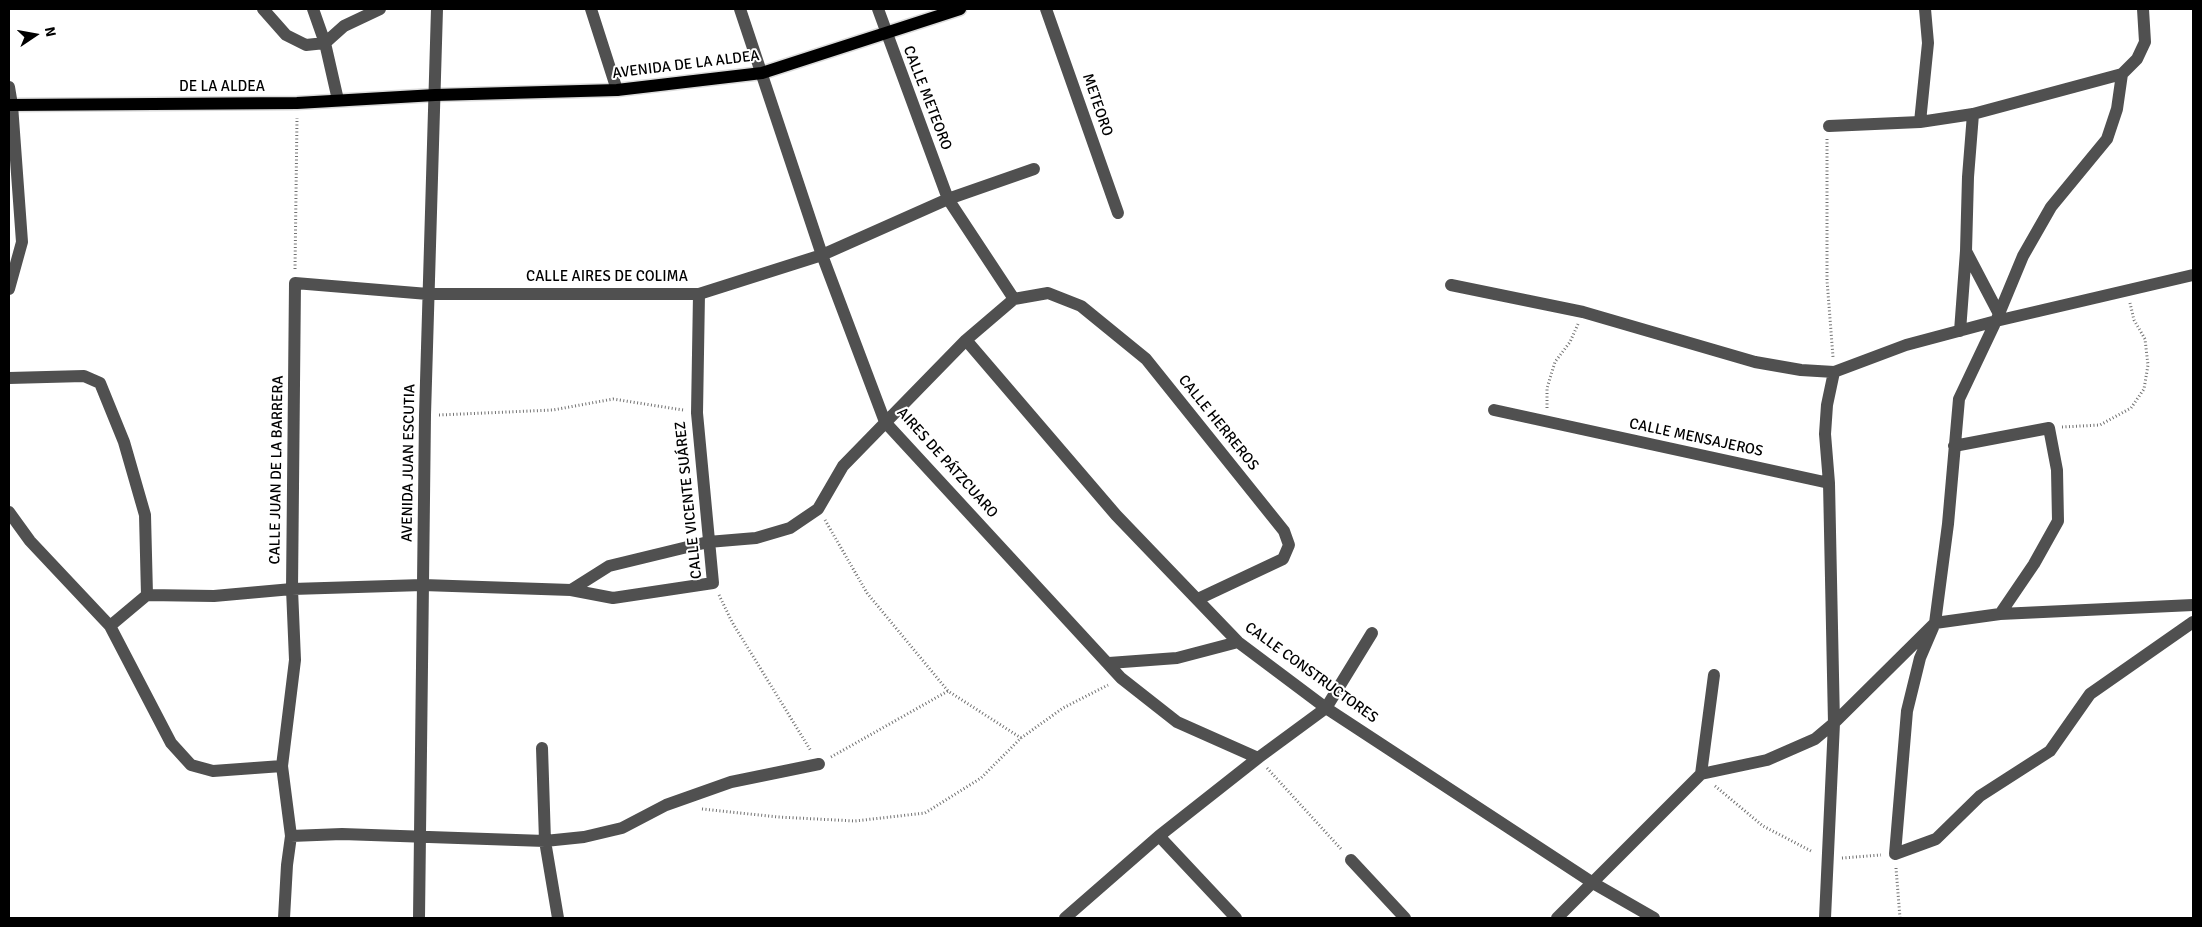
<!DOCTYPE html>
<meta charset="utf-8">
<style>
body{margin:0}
#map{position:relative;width:2202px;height:927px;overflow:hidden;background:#fff;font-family:Signika,sans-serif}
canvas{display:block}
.frame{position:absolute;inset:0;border:10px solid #000;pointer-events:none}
.north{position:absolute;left:10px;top:10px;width:50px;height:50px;-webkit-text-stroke:4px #fff;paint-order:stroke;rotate:78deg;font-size:14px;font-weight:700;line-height:20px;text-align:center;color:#000}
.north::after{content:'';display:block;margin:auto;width:18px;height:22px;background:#000;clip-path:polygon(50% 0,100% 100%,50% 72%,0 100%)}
</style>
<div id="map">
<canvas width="2202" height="927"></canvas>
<div class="frame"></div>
<div class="north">N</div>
</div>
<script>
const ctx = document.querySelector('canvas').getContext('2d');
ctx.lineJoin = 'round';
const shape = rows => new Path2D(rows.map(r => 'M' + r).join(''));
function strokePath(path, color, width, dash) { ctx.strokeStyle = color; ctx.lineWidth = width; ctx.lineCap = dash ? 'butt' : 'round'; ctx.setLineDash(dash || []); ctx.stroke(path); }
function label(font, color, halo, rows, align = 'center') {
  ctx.font = font + ' Signika,sans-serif'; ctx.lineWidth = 4; ctx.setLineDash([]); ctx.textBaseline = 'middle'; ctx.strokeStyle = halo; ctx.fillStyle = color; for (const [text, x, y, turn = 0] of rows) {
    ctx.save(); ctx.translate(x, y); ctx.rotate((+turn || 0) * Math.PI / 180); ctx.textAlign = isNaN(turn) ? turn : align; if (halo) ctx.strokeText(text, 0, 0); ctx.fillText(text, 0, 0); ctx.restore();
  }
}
const major = shape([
 [9,105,297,103,435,95,617,90,762,73,960,9]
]);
strokePath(major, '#dbdbdb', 15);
strokePath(shape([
 [1827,139,1827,280,1833,357],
 [295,269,297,118],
 [1547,408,1547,388,1555,362,1570,342,1578,324],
 [439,415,553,410,613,399,683,410],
 [2062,427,2100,425,2131,408,2144,389,2148,365,2145,339,2134,320,2130,303],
 [825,520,867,593,948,691,1021,738],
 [719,595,732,622,811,751],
 [831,757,948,691],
 [1267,768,1342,850],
 [1715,786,1763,826,1813,852],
 [702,809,778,817,855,821,925,813,981,778,1021,738,1063,708,1108,685],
 [1842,858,1881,855],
 [1896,868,1900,918]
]), '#727272', 3, [1, 2.5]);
strokePath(shape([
 [263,9,286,35,306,45,325,43],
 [313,9,325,43,338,100],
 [591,9,617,90],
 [740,9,822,255,885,422,1121,678,1177,722,1258,758],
 [878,9,948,199,1014,299],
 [1046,9,1118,213],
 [2143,9,2145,42,2137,59,2122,74,2117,109,2107,139,2051,207,2023,256,1996,321,1959,399,1948,524,1935,623,1920,658,1907,711,1895,854,1936,839,1980,796,2050,751,2090,694,2193,622],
 [325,43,344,26,380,9],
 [9,87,12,105,22,242,9,289],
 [1920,122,1928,43,1925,9],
 [1829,126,1920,122,1973,114,2122,74],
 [1966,251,1999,314],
 [1451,285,1583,312,1755,362,1801,370,1834,372,1906,345,1996,321,2193,275],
 [1960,331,1966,251,1968,177,1973,114],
 [966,340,1116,515,1238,642,1326,708,1593,883,1654,918],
 [9,378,84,376,100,383,124,442,145,515,147,595],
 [1494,410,1829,483],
 [1954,446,2049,428,2057,470,2058,521,2034,564,2000,614],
 [9,512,30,541,110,626,171,743,191,765,213,771,282,766],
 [571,590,609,566,708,542,756,538,790,528,818,509,843,466,966,340,1014,299,1048,293,1081,306,1146,359,1284,531,1289,545,1283,559,1198,599],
 [110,626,147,595,214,596,292,589,423,585,571,590,613,598,713,583,697,413,699,294],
 [1109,663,1177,658,1238,642],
 [542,748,545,841,558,918],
 [1701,774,1714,675],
 [291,836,342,834,545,841,584,837,622,828,666,805,731,782,819,764],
 [1159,836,1236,918],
 [1351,860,1405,918],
 [284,918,287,865,291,836,282,766,295,660,292,589,295,283,428,294,699,294,822,255,948,199,1034,169],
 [419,918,425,415,437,9],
 [1065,918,1159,836,1258,758,1326,708,1372,633],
 [1557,918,1701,774,1767,760,1815,739,1834,723,1935,623,2000,614,2193,605],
 [1825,918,1834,723,1829,483,1825,434,1827,405,1834,372]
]), '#505050', 12);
strokePath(major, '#000', 12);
label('15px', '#000', '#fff', [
 ["AVENIDA DE LA ALDEA",686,65,-7],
 ["DE LA ALDEA",222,87],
 ["CALLE METEORO",927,98,69],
 ["METEORO",1097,105,71],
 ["CALLE AIRES DE COLIMA",607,277],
 ["CALLE HERREROS",1218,423,51],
 ["CALLE MENSAJEROS",1696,438,12],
 ["AVENIDA JUAN ESCUTIA",409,463,-89],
 ["AIRES DE PÁTZCUARO",947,463,48],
 ["CALLE JUAN DE LA BARRERA",277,470,-89],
 ["CALLE VICENTE SUÁREZ",689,500,-96],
 ["CALLE CONSTRUCTORES",1311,673,36]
]);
</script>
